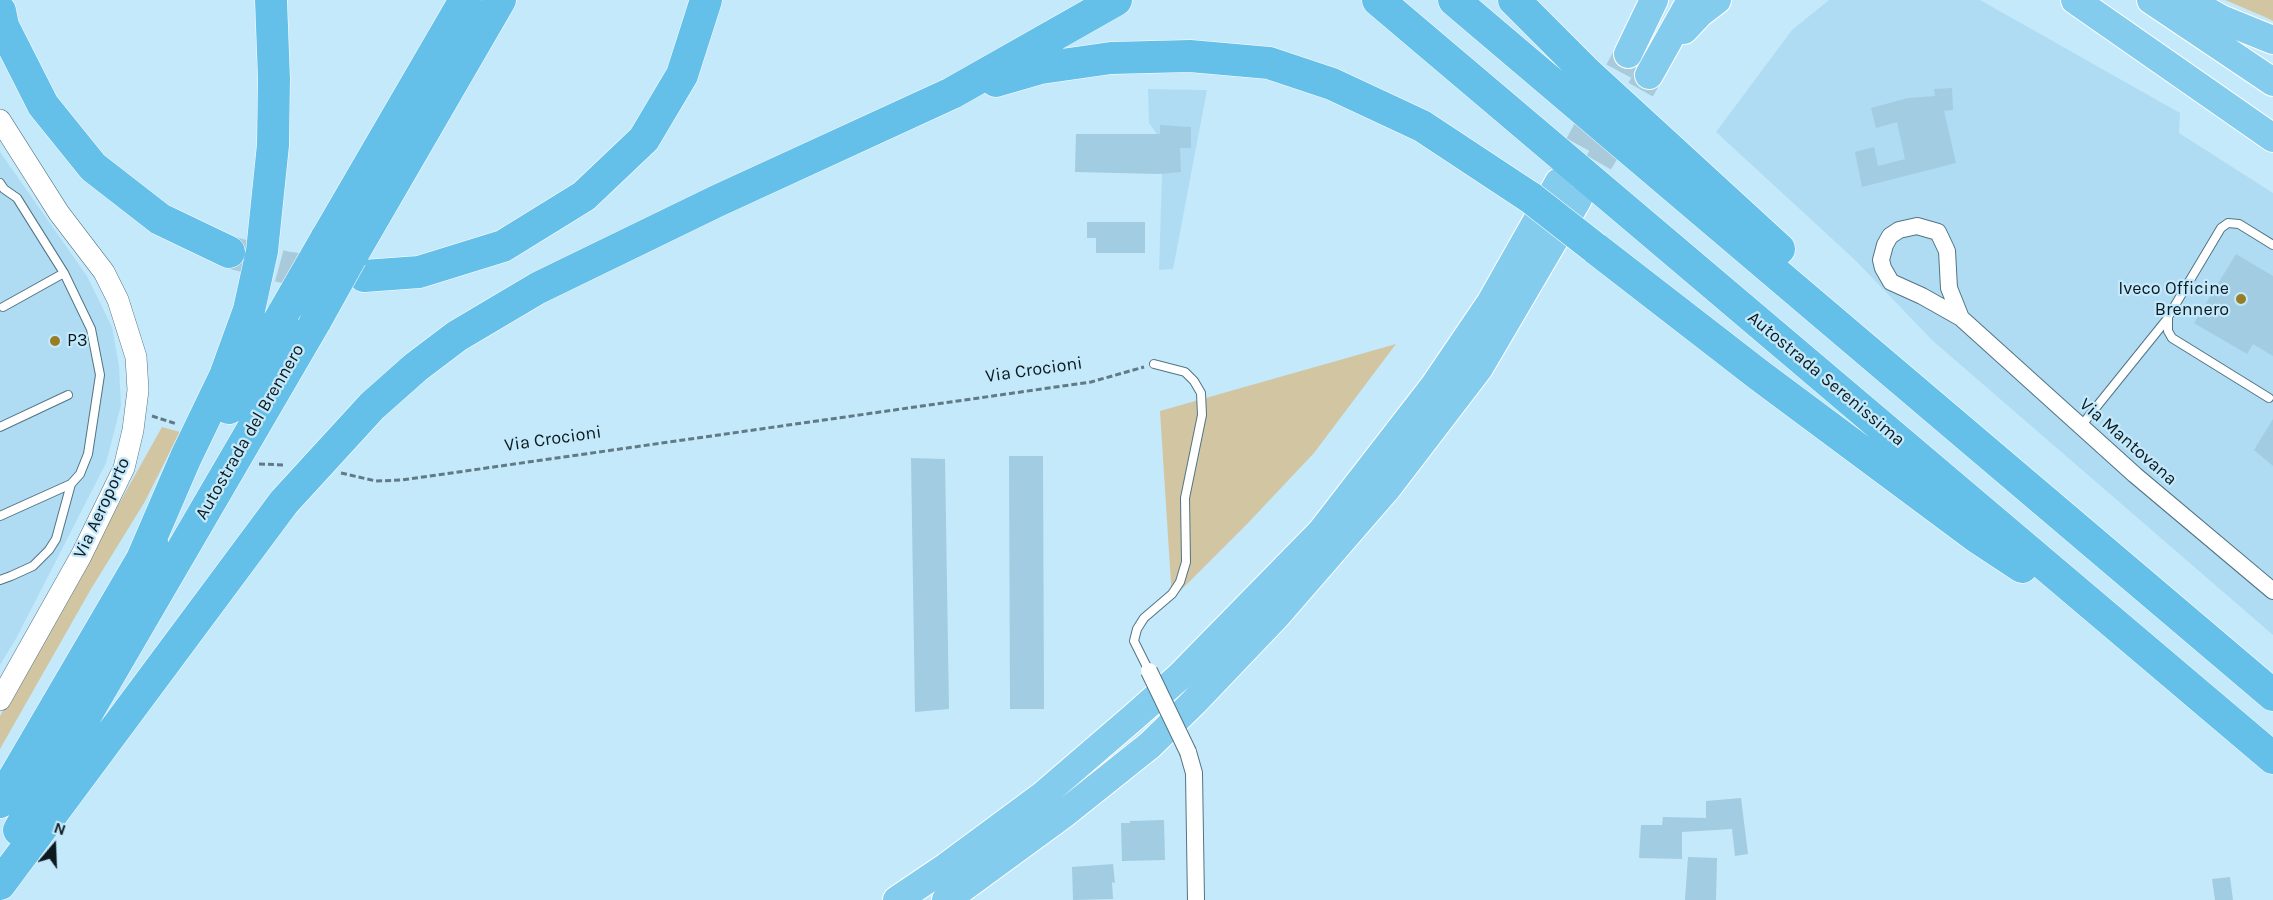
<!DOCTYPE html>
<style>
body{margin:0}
#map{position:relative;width:2273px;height:900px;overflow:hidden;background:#c4e9fb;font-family:Karla,sans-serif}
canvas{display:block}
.north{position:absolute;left:24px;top:816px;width:60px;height:60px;-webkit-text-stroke:4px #c4e9fb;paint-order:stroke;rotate:19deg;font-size:16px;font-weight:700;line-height:24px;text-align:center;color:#0c1a20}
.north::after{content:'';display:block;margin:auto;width:21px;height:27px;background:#0c1a20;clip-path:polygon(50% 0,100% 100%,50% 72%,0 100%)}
</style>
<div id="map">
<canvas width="2273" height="900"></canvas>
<div class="north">N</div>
</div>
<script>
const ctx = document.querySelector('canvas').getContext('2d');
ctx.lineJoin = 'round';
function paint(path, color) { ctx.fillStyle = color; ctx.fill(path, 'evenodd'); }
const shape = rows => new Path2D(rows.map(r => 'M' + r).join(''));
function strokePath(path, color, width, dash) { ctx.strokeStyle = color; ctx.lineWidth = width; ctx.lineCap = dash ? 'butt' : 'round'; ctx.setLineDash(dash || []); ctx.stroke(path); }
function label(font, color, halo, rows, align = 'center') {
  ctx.font = font + ' Karla,sans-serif'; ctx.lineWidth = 4.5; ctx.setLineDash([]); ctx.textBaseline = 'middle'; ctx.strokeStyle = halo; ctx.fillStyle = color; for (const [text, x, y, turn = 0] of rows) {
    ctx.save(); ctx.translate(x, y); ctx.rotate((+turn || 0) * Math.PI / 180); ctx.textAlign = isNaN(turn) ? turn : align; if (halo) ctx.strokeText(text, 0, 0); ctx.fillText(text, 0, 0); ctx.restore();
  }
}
paint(shape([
 [1829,0,1980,0,2180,113,2179,133,2273,193,2273,635,1933,341,1855,260,1716,132,1792,30],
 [1148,89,1207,90,1173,269,1159,270,1163,143,1149,123],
 [0,152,87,276,112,327,119,366,121,405,106,463,17,637,0,665]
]), '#b0dcf3');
paint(shape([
 [2225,0,2273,0,2273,21,2265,17],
 [1396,344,1314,453,1248,523,1172,599,1160,411],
 [162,427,180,432,144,503,91,589,0,749,0,716]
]), '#d2c6a2');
paint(shape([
 [1952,88,1953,110,1944,111,1956,163,1862,187,1855,152,1874,147,1878,166,1905,159,1897,122,1876,128,1871,108,1908,98,1935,96,1934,89],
 [1160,125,1191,127,1191,148,1180,148,1181,172,1161,174,1075,172,1076,134,1160,134],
 [1087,222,1145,222,1145,253,1096,253,1096,238,1087,238],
 [2236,254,2273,276,2273,356,2253,344,2247,354,2194,323],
 [2273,419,2273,466,2254,450],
 [1009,456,1043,456,1044,709,1010,709],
 [911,458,945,459,949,709,915,712],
 [1741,798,1748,854,1735,856,1732,829,1682,832,1682,859,1639,858,1641,825,1662,825,1663,817,1706,818,1706,801],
 [1164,820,1165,860,1122,861,1121,823,1130,823,1130,821],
 [1688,857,1717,858,1716,900,1685,900],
 [1113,864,1115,883,1112,882,1113,899,1073,900,1072,867],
 [2230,877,2233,900,2215,900,2212,879]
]), '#a1cce1');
strokePath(shape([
 [1559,182,1628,54],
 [1578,199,1649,75]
]), '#a8cada', 28, [28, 14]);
strokePath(shape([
 [233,253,284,267,334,274]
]), '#a8cada', 32, [32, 16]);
const service = shape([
 [0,183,4,189,17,198,64,273,3,307],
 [2269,398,2172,338,2168,331,2168,317,2221,228,2228,223,2239,224,2273,245],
 [2081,426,2168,318],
 [0,427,68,395],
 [0,516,71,484,80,474,88,454,100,375,91,329,64,273],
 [0,580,11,576,33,566,49,550,56,539,71,484],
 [1149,671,1134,641,1137,629,1144,618,1172,594,1180,582,1186,562,1185,498,1202,415,1201,393,1194,381,1185,372,1154,364]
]);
const minor = shape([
 [1961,318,1949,288,1947,251,1938,232,1917,226,1899,230,1890,236,1885,245,1881,260,1883,268,1891,282,1922,296,1961,318,2135,475,2273,591],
 [1188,752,1194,773,1196,900]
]);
const tertiary = shape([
 [0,120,59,213,104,272,118,300,136,357,138,390,133,430,124,468,81,556,0,700]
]);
const trunk = shape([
 [2075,0,2273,138],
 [2151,0,2273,82],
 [2188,0,2221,19,2273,40],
 [1684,30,1700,13,1717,0],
 [1628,54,1654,0],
 [1649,75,1691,0],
 [897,900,946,867,1042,796,1135,716,1179,677,1321,532,1434,386,1491,302,1559,182],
 [946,900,1061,816,1150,745,1194,702,1277,615,1388,487,1479,368,1578,199]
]);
const motorway = shape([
 [1378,0,2273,758],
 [1454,0,2273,695],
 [1514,0,1586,72,1779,249],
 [0,11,3,26,43,105,93,167,160,219,229,252],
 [996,81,1041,68,1111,58,1190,56,1269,63,1332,84,1422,126,1531,198],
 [326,239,465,0],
 [1595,248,1759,375,1978,538,2022,567],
 [351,257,500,0],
 [364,276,419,272,503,246,584,196,644,139,682,75,706,0],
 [229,408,284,312],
 [142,559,186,457,225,376,249,310,262,251,273,145,274,79,271,0],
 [0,802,152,542],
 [19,830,316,320],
 [0,884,284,502,372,406,416,367,457,336,538,288,717,201,952,93,1116,0]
]);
strokePath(service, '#527484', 10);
strokePath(minor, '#527484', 18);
strokePath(tertiary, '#527484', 22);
strokePath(trunk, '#fff', 30);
strokePath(motorway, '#fff', 33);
strokePath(shape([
 [152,416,177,424],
 [259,464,285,465],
 [341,473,376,481,402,480,1091,382,1144,367]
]), '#617a85', 3, [6, 3]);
strokePath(service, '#fff', 8);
strokePath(minor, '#fff', 16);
strokePath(tertiary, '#fff', 21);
strokePath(trunk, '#83ccee', 28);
strokePath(motorway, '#64c0e9', 32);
const minorBridge = shape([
 [1149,671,1188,752]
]);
const motorwayBridge = shape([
 [1531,198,1595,248],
 [284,312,326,239],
 [316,320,351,257]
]);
strokePath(minorBridge, '#527484', 18, []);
strokePath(motorwayBridge, '#fff', 33, []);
strokePath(minorBridge, '#fff', 16);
strokePath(motorwayBridge, '#64c0e9', 32);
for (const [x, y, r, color] of [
 [2241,299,6,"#977e26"],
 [55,341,6,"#977e26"]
]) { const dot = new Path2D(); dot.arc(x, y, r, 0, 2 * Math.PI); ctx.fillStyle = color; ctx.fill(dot); strokePath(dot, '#c4e9fb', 2); }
label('18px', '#0c1a20', '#c4e9fb', [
 ["Iveco Officine",2229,289],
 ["Brennero",2229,310],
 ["P3",67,341,"left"]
], 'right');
label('18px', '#0c1a20', '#c4e9fb', [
 ["Via Crocioni",1034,370,-8],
 ["Autostrada Serenissima",1826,379,40],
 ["Autostrada del Brennero",250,432,-60],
 ["Via Crocioni",553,439,-8],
 ["Via Mantovana",2128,442,41],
 ["Via Aeroporto",102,508,-65]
]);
</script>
